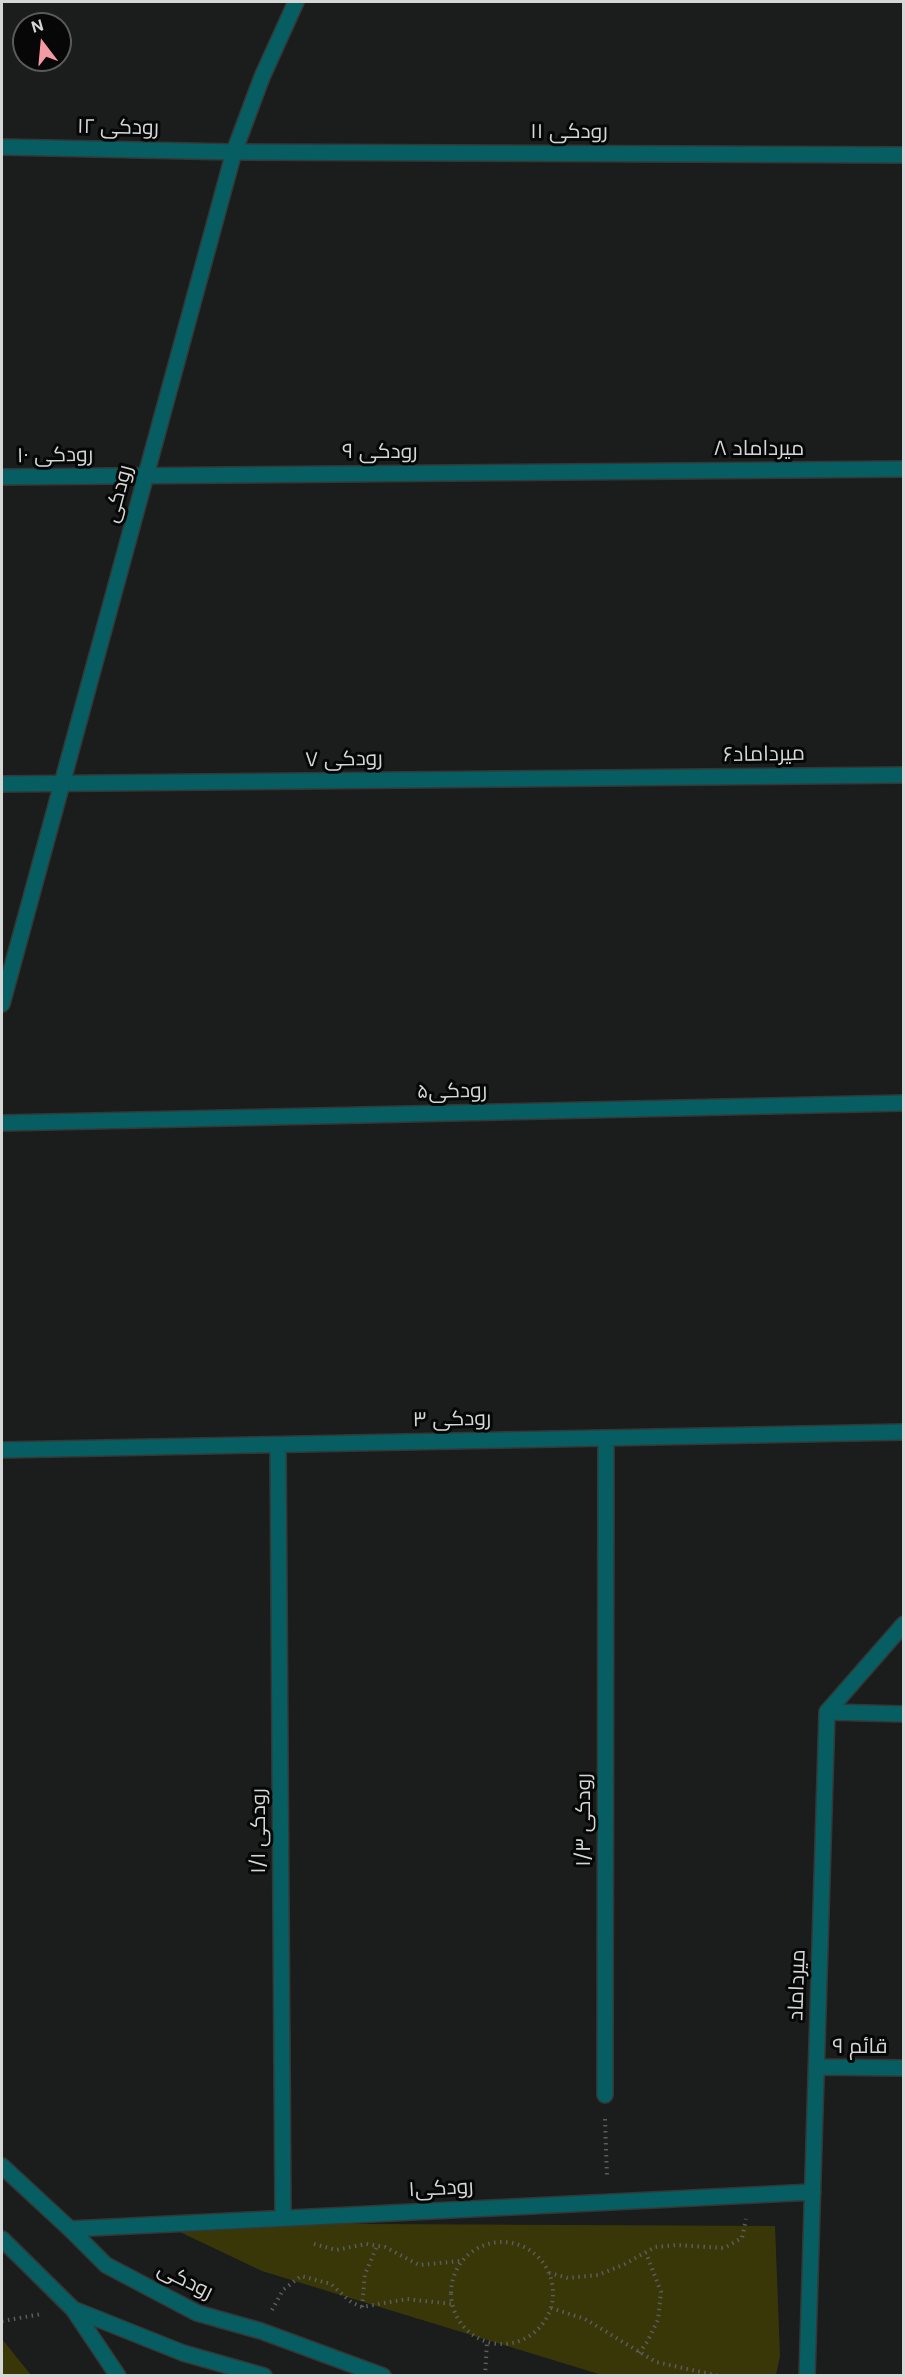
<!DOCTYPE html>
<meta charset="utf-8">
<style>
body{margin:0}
#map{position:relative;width:905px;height:2377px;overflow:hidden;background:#1a1d1b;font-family:"DM Sans",sans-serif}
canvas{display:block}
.frame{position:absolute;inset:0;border:3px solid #d5d7d6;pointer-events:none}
.north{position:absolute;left:12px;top:12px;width:60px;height:60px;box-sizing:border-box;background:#060706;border:2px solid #595a59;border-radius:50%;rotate:344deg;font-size:16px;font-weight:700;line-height:24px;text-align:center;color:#d5d7d6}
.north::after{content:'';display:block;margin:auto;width:21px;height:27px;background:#f49aa2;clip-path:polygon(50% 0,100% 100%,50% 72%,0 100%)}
</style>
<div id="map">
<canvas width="905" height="2377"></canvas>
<div class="frame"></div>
<div class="north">N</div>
</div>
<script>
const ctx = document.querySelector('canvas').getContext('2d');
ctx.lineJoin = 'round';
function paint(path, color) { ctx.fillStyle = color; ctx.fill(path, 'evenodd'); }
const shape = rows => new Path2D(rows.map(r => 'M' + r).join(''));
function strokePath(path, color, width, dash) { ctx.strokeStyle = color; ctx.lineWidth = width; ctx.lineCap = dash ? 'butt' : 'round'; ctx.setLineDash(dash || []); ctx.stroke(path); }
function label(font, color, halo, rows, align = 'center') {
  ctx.font = font + ' "DM Sans",Cairo,sans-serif'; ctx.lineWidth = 6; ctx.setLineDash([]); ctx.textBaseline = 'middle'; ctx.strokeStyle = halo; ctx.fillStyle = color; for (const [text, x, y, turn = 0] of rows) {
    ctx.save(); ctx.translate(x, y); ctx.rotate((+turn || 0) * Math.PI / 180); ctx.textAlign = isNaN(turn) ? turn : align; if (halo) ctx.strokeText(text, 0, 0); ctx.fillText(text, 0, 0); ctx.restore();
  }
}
paint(shape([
 [161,2223,775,2226,780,2356,776,2375,602,2375,262,2271],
 [2,2339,31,2375,2,2375]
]), '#393708');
const minor = shape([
 [2,147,234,152,904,155],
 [2,477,904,469],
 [2,784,904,775],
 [2,1123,904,1103],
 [278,1445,283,2218],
 [2,1450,904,1432],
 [827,1712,904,1714],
 [817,2067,904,2068],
 [605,2095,606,1438],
 [70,2229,813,2192],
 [807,2376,827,1712,904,1624]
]);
const tertiary = shape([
 [2,1004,234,152,262,77,296,2],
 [2,2166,70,2229,106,2265,197,2313,261,2331,383,2376],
 [2,2239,73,2309,183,2353,264,2376],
 [73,2309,118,2376]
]);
strokePath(minor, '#343735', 18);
strokePath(tertiary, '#343735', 18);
strokePath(shape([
 [605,2119,607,2177],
 '451 2293a51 51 0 1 1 102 0a51 51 0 1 1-102 0Z',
 [314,2244,336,2250,366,2244,385,2247,419,2265,460,2261],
 [549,2273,568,2278,598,2275,625,2264,655,2247,677,2245,724,2248,742,2238,746,2219],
 [362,2307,365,2274,377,2246],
 [551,2308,585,2319,656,2362,719,2376],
 [272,2310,283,2290,301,2276,331,2284,351,2302,362,2307,407,2299,452,2304],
 [2,2321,42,2314],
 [639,2353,647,2342,658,2320,661,2292,646,2253],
 [485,2376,487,2342]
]), '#5a5d5b', 4, [1.5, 4.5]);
strokePath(minor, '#065e62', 15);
strokePath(tertiary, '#065e62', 15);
label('21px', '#d5d7d6', '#060706', [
 ["رودکی ۱۲",118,128,1],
 ["رودکی ۱۱",569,132],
 ["میرداماد ۸",759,449],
 ["رودکی ۹",380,452],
 ["رودکی ۱۰",55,456,-1],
 ["رودکی",119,494,-75],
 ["میرداماد۶",764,755,-1],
 ["رودکی ۷",344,760,-1],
 ["رودکی۵",452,1092,-1],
 ["رودکی ۳",452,1420,-1],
 ["رودکی ۱/۳",584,1820,-90],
 ["رودکی ۱/۱",259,1831,-90],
 ["میرداماد",798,1985,-88],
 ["قائم ۹",860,2047],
 ["رودکی۱",441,2189,-3],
 ["رودکی",185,2281,26]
]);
</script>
